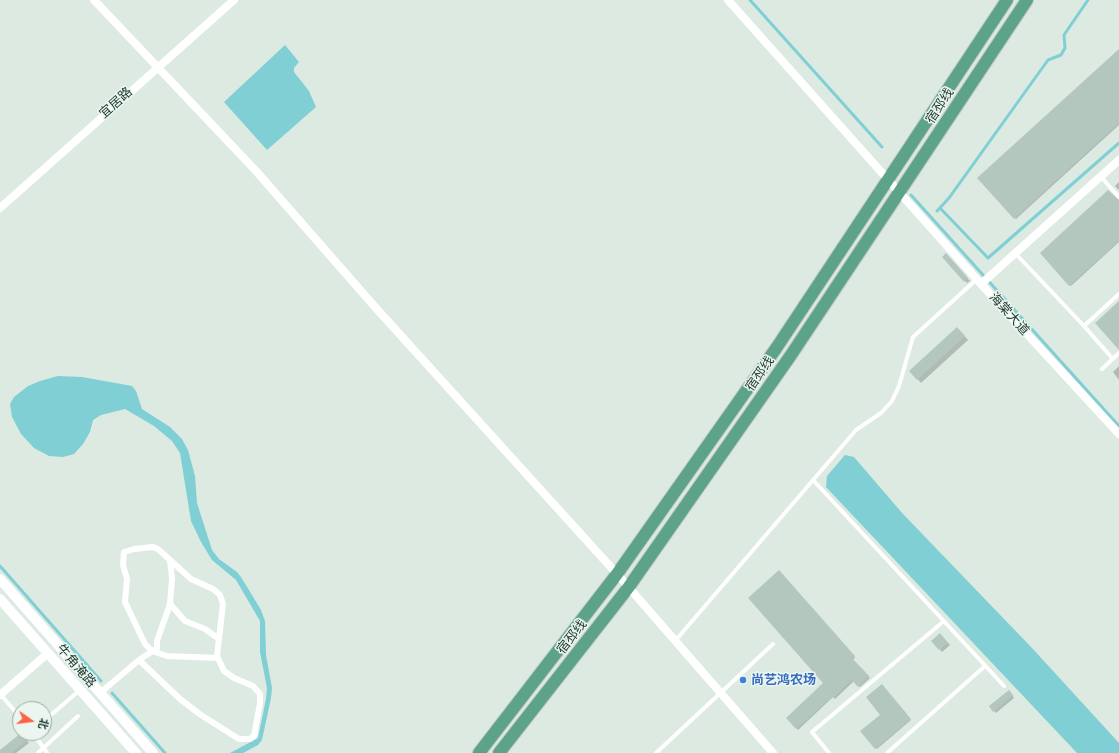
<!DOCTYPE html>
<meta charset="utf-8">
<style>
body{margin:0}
#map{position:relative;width:1119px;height:753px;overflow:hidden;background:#dceae2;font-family:Rubik,"Noto Sans SC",sans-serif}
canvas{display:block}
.north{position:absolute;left:12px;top:701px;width:40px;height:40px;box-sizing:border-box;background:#ecf6f0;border:1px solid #99aba3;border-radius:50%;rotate:104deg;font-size:11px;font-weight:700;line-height:16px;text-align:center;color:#1d3a2f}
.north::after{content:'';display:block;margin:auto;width:14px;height:18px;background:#fc6347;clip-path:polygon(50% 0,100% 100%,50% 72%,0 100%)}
</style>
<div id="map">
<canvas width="1119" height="753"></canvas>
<div class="north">北</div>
</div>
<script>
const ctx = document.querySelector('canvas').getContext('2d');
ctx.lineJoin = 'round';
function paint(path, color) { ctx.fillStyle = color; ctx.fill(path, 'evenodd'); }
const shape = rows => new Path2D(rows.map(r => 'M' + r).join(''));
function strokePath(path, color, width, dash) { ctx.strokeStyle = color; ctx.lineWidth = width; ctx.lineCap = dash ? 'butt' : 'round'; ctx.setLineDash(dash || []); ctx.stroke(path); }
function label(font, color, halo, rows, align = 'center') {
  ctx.font = font + ' Rubik,"Noto Sans SC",sans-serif'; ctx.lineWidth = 3; ctx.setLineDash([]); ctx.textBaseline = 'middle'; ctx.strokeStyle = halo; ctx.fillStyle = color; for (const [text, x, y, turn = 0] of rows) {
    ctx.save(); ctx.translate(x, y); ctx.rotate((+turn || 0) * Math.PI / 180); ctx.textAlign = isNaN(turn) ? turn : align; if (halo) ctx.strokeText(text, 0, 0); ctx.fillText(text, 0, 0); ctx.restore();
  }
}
paint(shape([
 [285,45,299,62,294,68,294,72,309,91,316,107,267,150,224,102],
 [58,376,82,377,132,386,136,391,142,409,170,427,182,439,188,450,195,476,197,503,212,550,219,559,237,572,241,577,261,610,265,621,266,655,272,688,271,698,262,740,258,745,243,753,230,753,258,738,266,699,267,688,260,652,260,621,236,580,212,560,201,542,191,521,180,453,172,441,154,426,125,409,101,415,93,420,90,432,83,444,74,454,63,457,49,456,34,448,21,434,12,417,10,404,14,397,28,386,40,381],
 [845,455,854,457,903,514,1032,648,1119,743,1119,753,1077,753,826,487,827,476]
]), '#7fcfd4');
paint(shape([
 [1119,50,1119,125,1016,219,979,178],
 [1119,182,1119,190,1115,186],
 [1119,200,1119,242,1071,286,1041,253],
 [946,255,970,281,967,283,943,257],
 [961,332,968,340,921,383,910,371],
 [1119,366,1119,380,1113,372],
 [779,571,855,657,853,660,870,678,860,687,854,681,835,699,833,697,798,730,787,718,825,683],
 [940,634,950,645,942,652,933,641],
 [882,685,911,720,877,749,862,732,881,715],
 [1011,693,1014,698,996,713,994,711],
 [21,734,29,743,16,753,0,753]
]), '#0003');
strokePath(shape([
 [750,0,882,147],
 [911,195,1119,426],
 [940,208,988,258,1119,143],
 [937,211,949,198,1048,60,1061,55,1065,48,1064,35,1088,0],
 [0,566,101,681],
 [112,693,165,753]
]), '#7fcfd4', 3);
paint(shape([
 [1119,49,1119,123,1014,219,977,178],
 [1108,190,1119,200,1119,241,1069,286,1040,253],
 [946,253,968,278,964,282,942,257],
 [1119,301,1119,350,1095,323],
 [957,327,965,336,917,380,909,371],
 [779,570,855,656,852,658,869,676,858,687,852,680,833,698,832,697,796,729,786,718,823,683,748,598],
 [940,633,948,643,939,650,931,641],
 [882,684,911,719,875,749,860,731,880,715,866,697],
 [1009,690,1013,695,993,712,989,706],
 [21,733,27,740,12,753,0,753,0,750]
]), '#b4c7be');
const primary = shape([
 [479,753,617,574,777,347,1007,0],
 [499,753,628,588,791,355,1027,0]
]);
strokePath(primary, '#c0c8c5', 14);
strokePath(shape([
 [1101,177,1119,197],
 [1015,253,1084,326],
 [1113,359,1084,326,1119,294],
 [1102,369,1119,353],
 [813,480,1004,686],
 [675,641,856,430,881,413,892,401,899,386,913,337,977,279],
 [1,695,20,717],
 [44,721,80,690],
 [33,733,47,753],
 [38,753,78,716],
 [656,753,773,644],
 [829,753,812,732,944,621],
 [887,753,985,666]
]), '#fff', 4);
strokePath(shape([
 [170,604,185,621,205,629,219,639],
 [139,660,180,699,201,715,239,739,250,739,254,736,260,703,260,694,253,686,234,678,224,671,217,656,223,604,220,595,213,589,191,579,158,549,153,547,134,549,124,552,123,565,127,579,125,602,145,644,152,651,167,656,218,658],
 [100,693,139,660,157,648,157,641,170,604,172,579,170,560]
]), '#fff', 6);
strokePath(shape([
 [94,0,256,171,375,307,617,574,773,753],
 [728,0,981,284,1119,434],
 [0,208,234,0],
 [981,284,1119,160],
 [0,695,48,653]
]), '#fff', 8);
strokePath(shape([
 [0,579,153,753],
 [0,599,136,753]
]), '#fff', 10);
strokePath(primary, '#5da38a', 12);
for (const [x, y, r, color] of [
 [743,680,4,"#3f7fe0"]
]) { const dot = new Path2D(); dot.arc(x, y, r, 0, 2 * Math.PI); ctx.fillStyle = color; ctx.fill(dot); strokePath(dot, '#ecf6f0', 1.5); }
label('13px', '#1d3a2f', '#ecf6f0', [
 ["宜居路",116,103,-42],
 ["宿邳线",940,106,-57],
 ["海棠大道",1009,314,48],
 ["宿邳线",760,374,-55],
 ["宿邳线",572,637,-52],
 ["牛角淹路",76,666,49]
]);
label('bold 13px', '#366cbe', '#ecf6f0', [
 ["尚艺鸿农场",751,680]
], 'left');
</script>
